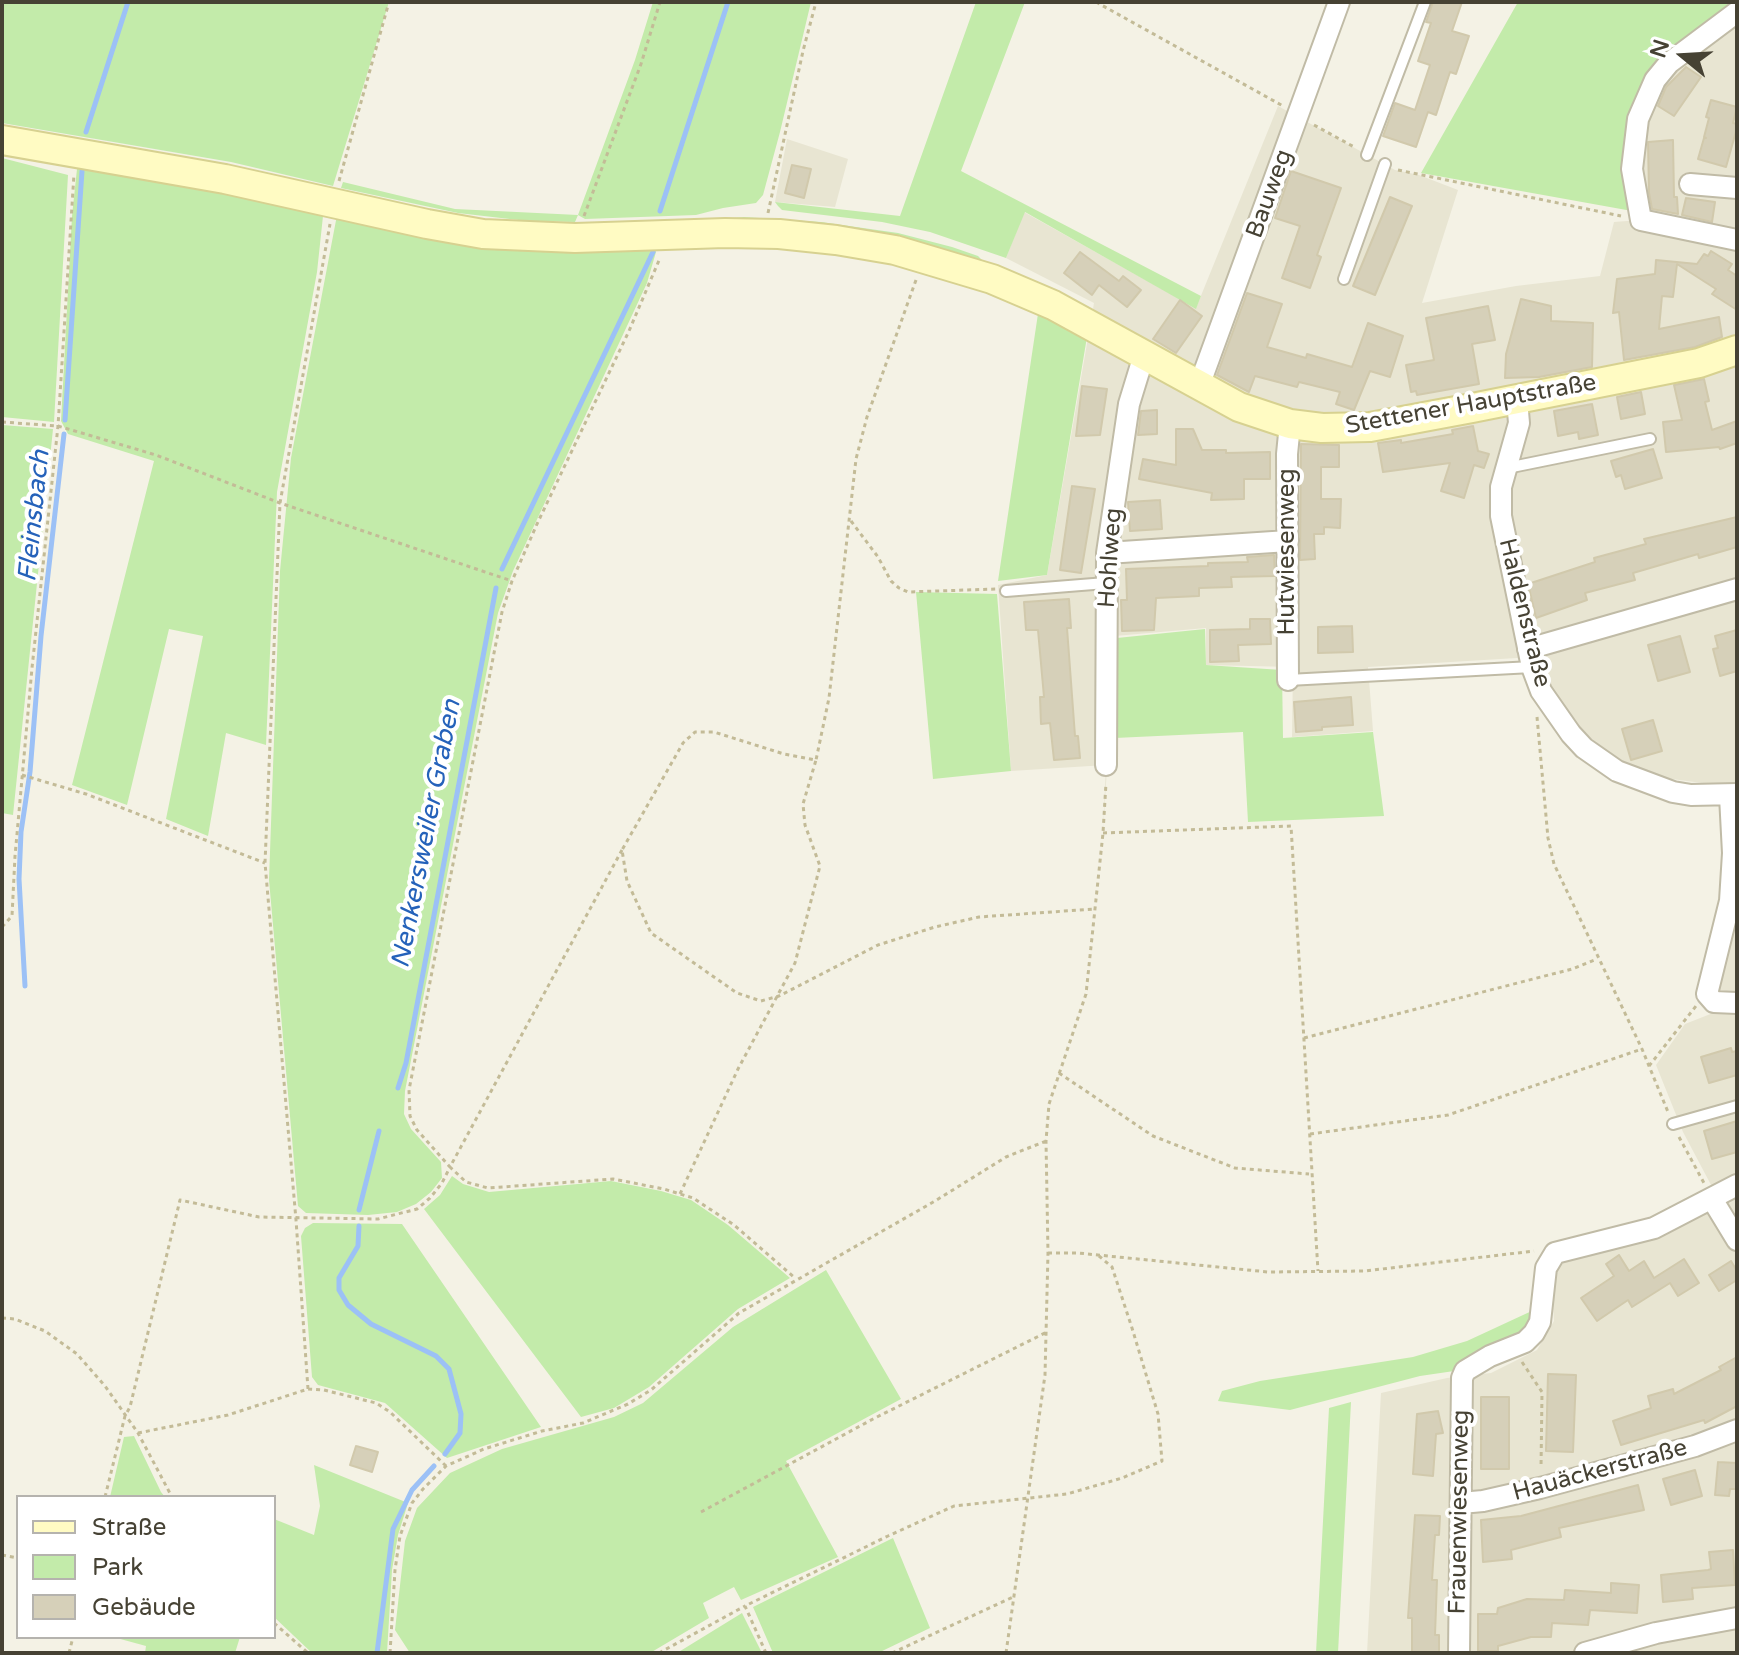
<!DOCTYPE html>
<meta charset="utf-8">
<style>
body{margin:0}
#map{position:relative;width:1739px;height:1655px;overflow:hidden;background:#f4f2e5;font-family:"Varela Round",sans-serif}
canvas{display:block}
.frame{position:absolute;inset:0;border:4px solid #464234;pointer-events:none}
.legend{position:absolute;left:16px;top:1495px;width:260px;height:144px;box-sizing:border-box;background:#fff;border:2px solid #b5b3ae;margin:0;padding:10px 14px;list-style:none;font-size:24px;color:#464234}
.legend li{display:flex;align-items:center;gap:16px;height:40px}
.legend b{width:40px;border:2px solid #b5b3ae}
.north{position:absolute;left:1643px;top:16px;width:80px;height:80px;-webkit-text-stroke:6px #fff;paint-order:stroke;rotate:288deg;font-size:22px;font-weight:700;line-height:32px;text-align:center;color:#464234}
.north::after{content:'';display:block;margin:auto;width:28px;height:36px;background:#464234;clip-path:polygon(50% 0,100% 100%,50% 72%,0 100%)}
</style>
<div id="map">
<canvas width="1739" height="1655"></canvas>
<div class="frame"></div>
<ul class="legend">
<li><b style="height:10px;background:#fffbc3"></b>Straße</li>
<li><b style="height:22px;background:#c3ebaa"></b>Park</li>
<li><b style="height:22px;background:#d6d0b9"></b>Gebäude</li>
</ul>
<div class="north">N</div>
</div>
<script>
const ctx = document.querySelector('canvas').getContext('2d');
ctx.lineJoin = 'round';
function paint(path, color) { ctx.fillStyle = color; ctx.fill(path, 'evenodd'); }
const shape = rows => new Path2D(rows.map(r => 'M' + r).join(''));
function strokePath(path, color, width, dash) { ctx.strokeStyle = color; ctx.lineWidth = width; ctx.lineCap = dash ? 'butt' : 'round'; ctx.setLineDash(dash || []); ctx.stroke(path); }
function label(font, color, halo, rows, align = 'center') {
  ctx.font = font + ' "Varela Round",sans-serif'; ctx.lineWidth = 8; ctx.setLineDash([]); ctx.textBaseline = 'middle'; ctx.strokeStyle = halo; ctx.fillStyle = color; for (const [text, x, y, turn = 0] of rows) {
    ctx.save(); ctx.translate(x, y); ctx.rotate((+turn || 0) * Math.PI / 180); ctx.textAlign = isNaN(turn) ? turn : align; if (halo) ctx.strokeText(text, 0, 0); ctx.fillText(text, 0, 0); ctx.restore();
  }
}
paint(shape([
 [1737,12,1737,1653,1367,1653,1381,1393,1447,1378,1491,1373,1537,1350,1554,1321,1551,1270,1561,1256,1719,1200,1683,1132,1656,1065,1685,1024,1713,1013,1712,980,1736,817,1735,784,1710,784,1649,776,1607,753,1564,712,1542,672,1517,658,1368,667,1373,731,1292,737,1293,667,1206,665,1206,628,1115,636,1103,833,1106,765,1011,771,998,585,1047,575,1094,303,1006,258,1024,212,1196,308,1278,106,1395,170,1419,175,1458,190,1422,303,1516,286,1600,276,1614,222,1641,220,1635,193,1645,100],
 [787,139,848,159,835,207,775,202]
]), '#e8e5d2');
paint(shape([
 [2,2,389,2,333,186,231,162,2,123],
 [653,2,811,2,780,132,763,195,756,203,723,208,696,215,585,219,578,215,575,222,527,221,458,213,341,188,343,182,455,209,578,215,635,60],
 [976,2,1025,2,961,171,1201,296,1196,309,1025,212,1006,258,930,232,882,222,782,210,778,206,775,202,900,216],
 [1518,2,1736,2,1670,51,1644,81,1625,134,1623,164,1632,211,1421,173],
 [2,158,68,175,54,422,2,417],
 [85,164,318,208,323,216,317,272,277,492,266,745,226,733,208,836,166,819,203,636,169,629,127,805,72,785,154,461,68,434,61,421,72,216,77,169],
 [337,215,651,243,656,252,647,283,513,571,498,613,405,1091,404,1114,411,1129,441,1162,442,1178,431,1192,416,1204,397,1212,368,1215,306,1213,298,1206,269,880,280,571,291,458],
 [744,217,821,222,898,233,952,247,978,256,984,262,714,220],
 [1039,307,1088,331,1047,575,998,581],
 [2,425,53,429,13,815,2,813],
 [916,592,997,594,1011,771,933,779],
 [1205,629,1206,665,1282,670,1283,738,1373,732,1384,816,1248,822,1243,732,1115,738,1117,638],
 [452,1176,463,1184,489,1192,611,1181,661,1191,691,1200,728,1225,790,1278,738,1309,649,1387,614,1408,581,1417,424,1209,440,1195],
 [313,1223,402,1224,541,1427,447,1458,385,1403,318,1385,312,1377,301,1236,305,1228],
 [826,1270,901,1399,786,1461,838,1557,741,1600,734,1587,703,1603,709,1618,650,1653,410,1653,395,1630,405,1541,417,1508,450,1473,502,1449,614,1417,643,1403,733,1327],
 [1536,1309,1532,1331,1461,1370,1420,1376,1290,1410,1218,1401,1222,1391,1260,1381,1413,1357,1467,1341],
 [1351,1402,1338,1653,1316,1653,1329,1408],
 [134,1436,161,1492,165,1497,110,1497,124,1437],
 [314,1465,408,1503,398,1535,392,1570,387,1653,312,1653,274,1617,274,1519,314,1535,320,1506],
 [893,1538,930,1628,878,1653,773,1653,753,1607],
 [742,1613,762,1653,677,1653],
 [113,1637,240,1637,235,1653,145,1653,146,1646]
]), '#c3ebaa');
strokePath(shape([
 [86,132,128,2],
 [660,211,728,2],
 [65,420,82,171],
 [502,569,653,252],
 [25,986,19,879,21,832,30,772,41,636,64,434],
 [398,1088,406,1063,496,588],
 [359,1210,379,1131],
 [359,1226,358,1246,339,1278,339,1290,348,1305,371,1324,436,1356,449,1369,461,1414,460,1433,445,1454],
 [377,1653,393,1529,412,1490,434,1466]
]), '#9cc1f6', 5);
const building = shape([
 [1433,2,1462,2,1452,31,1469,36,1456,74,1450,72,1436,115,1428,112,1416,147,1383,136,1395,103,1415,110,1430,65,1418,61,1431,23,1426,22,1433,2],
 [1686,67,1701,77,1674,116,1658,106,1666,87,1686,67],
 [1711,100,1737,107,1733,123,1737,124,1737,128,1726,167,1698,159,1704,138,1706,138,1704,137,1709,118,1706,117,1711,100],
 [1673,140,1674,197,1677,197,1678,214,1652,209,1649,193,1648,142,1673,140],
 [792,165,811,169,804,198,785,193,792,165],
 [1291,171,1341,188,1317,255,1321,257,1310,288,1282,278,1300,226,1275,218,1291,171],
 [1390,197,1412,206,1375,295,1353,286,1390,197],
 [1686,198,1715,202,1712,222,1682,215,1686,198],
 [1711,251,1732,264,1728,270,1737,276,1737,310,1712,294,1716,289,1677,264,1673,297,1662,296,1659,329,1719,317,1722,337,1695,347,1624,360,1619,312,1613,313,1617,279,1655,274,1656,260,1697,264,1704,254,1708,256,1711,251],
 [1080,252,1119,281,1123,276,1141,290,1127,307,1099,285,1092,295,1064,273,1080,252],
 [1247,293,1282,304,1267,347,1306,358,1307,354,1352,367,1368,323,1403,336,1390,377,1370,371,1354,410,1336,404,1340,392,1299,382,1297,387,1255,376,1249,392,1217,375,1247,293],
 [1521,299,1551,306,1551,321,1593,323,1592,367,1539,377,1505,378,1506,354,1521,299],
 [1180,300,1202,316,1176,353,1153,339,1180,300],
 [1488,306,1495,340,1472,344,1479,384,1417,395,1416,391,1411,392,1406,365,1434,360,1426,318,1488,306],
 [1704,379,1709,401,1705,402,1712,430,1737,421,1737,443,1720,449,1719,447,1666,452,1663,422,1682,420,1674,385,1704,379],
 [1082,386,1107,389,1100,435,1076,436,1082,386],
 [1641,392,1645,414,1621,419,1617,397,1641,392],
 [1592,404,1598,435,1579,439,1578,432,1558,436,1554,411,1592,404],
 [1157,410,1157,434,1138,435,1141,411,1157,410],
 [1473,426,1478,451,1489,454,1484,468,1474,465,1464,498,1441,491,1450,463,1383,472,1378,443,1401,440,1401,443,1453,434,1452,430,1473,426],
 [1176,429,1193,429,1202,450,1226,450,1226,453,1270,452,1270,479,1244,479,1244,499,1211,500,1212,493,1139,479,1143,459,1176,465,1176,429],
 [1301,444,1339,445,1339,467,1321,467,1321,499,1341,499,1340,528,1324,527,1324,534,1314,534,1315,559,1300,560,1301,444],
 [1653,449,1662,478,1625,489,1621,475,1616,477,1611,461,1653,449],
 [1072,486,1095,489,1081,573,1060,570,1072,486],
 [1160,500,1162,529,1130,531,1128,502,1160,500],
 [1737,517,1737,547,1699,558,1698,554,1633,573,1635,580,1585,593,1587,600,1536,618,1528,584,1595,562,1594,558,1646,544,1644,539,1737,517],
 [1274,555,1275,576,1231,577,1232,587,1199,588,1199,596,1156,598,1154,630,1122,631,1121,600,1127,600,1126,569,1208,566,1208,563,1248,562,1247,557,1274,555],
 [1069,599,1071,628,1067,628,1075,736,1078,736,1080,758,1054,760,1050,723,1041,724,1040,697,1044,697,1038,630,1026,630,1024,602,1069,599],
 [1250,619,1270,619,1271,644,1238,645,1239,661,1210,662,1210,630,1250,629,1250,619],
 [1352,626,1353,652,1318,653,1318,627,1352,626],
 [1737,630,1737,671,1720,676,1713,649,1718,648,1715,636,1737,630],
 [1680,636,1690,672,1658,681,1648,645,1680,636],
 [1351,697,1353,725,1322,727,1322,730,1296,732,1294,702,1351,697],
 [1653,720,1662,751,1631,760,1622,729,1653,720],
 [1731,1048,1732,1052,1737,1051,1737,1075,1709,1083,1701,1057,1731,1048],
 [1737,1121,1737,1152,1712,1159,1704,1131,1737,1121],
 [1619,1255,1629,1271,1644,1261,1654,1278,1684,1259,1699,1283,1678,1296,1670,1283,1632,1307,1628,1300,1597,1321,1581,1298,1614,1276,1606,1264,1619,1255],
 [1731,1261,1737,1271,1737,1280,1719,1291,1709,1275,1731,1261],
 [1737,1357,1737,1406,1705,1423,1704,1420,1621,1445,1613,1421,1651,1408,1648,1396,1673,1389,1674,1394,1721,1370,1719,1367,1737,1357],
 [1548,1374,1576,1375,1573,1452,1546,1451,1548,1374],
 [1481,1397,1509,1397,1509,1469,1481,1469,1481,1397],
 [1438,1411,1443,1433,1436,1434,1433,1476,1413,1474,1417,1414,1438,1411],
 [356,1446,378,1452,372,1472,350,1465,356,1446],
 [1718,1462,1737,1463,1737,1489,1730,1489,1729,1496,1715,1495,1718,1462],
 [1695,1470,1702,1496,1671,1505,1663,1479,1695,1470],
 [1638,1485,1644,1510,1559,1528,1561,1537,1511,1550,1512,1559,1483,1562,1481,1520,1521,1516,1638,1485],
 [1415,1515,1440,1516,1439,1535,1435,1535,1432,1580,1437,1580,1435,1635,1439,1635,1439,1653,1412,1653,1412,1618,1408,1618,1415,1515],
 [1733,1550,1735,1585,1692,1588,1693,1599,1663,1602,1661,1575,1708,1570,1711,1569,1709,1552,1733,1550],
 [1611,1583,1639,1585,1637,1613,1590,1610,1588,1625,1552,1623,1551,1637,1531,1637,1498,1646,1498,1651,1478,1651,1478,1614,1497,1614,1498,1608,1527,1599,1564,1600,1565,1590,1611,1593,1611,1583]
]);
paint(building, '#d6d0b9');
strokePath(building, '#d1c9ac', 2);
const lane = shape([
 [1367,155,1425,2],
 [1344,279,1385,164],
 [1507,468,1650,439],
 [1006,591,1106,583],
 [1288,680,1532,667],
 [1673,1124,1737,1106]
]);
const street = shape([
 [1737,12,1669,63,1655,80,1638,119,1632,169,1641,220,1737,240],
 [1690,184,1737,188],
 [1199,386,1339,2],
 [1517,400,1519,423,1501,487,1501,516,1532,667,1541,691,1571,734,1584,748,1617,771,1673,792,1691,795,1737,794],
 [1107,553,1288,541],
 [1528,649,1737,589],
 [1288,680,1287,454,1290,424],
 [1106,765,1107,553,1129,404,1144,355],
 [1730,796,1733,853,1730,901,1707,994,1714,1002,1737,1003],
 [1712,1199,1737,1240],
 [1461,1503,1483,1501,1540,1488,1695,1446,1737,1430],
 [1459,1653,1462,1378,1465,1371,1490,1356,1525,1342,1534,1333,1540,1322,1546,1268,1555,1253,1654,1228,1737,1185],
 [1585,1653,1656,1633,1737,1618]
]);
const secondary = shape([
 [2,140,225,179,427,224,483,234,575,238,725,233,779,234,836,240,895,250,992,279,1053,305,1239,407,1290,424,1322,428,1370,427,1472,408,1699,363,1737,350]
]);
strokePath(lane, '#c0bba6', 14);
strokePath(street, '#c0bba6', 24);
strokePath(secondary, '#d7d190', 32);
strokePath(shape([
 [1096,2,1283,106],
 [1314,125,1356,148],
 [1398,170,1621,216],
 [339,181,389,2],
 [768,213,803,51,816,2],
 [584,216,641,64,660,2],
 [916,280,867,417,856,459,829,698,816,760,784,754,714,732,695,732,683,743,622,850,627,881,651,933,737,993,761,1001,779,996,878,945,935,927,979,917,1094,909],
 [2,422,58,426,156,455,280,503,512,581],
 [851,521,878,557,891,581,899,588,908,592,996,589],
 [1537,717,1548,838,1554,864,1642,1049,1668,1112],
 [22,775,86,794,265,863],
 [1103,833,1291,826,1318,1271],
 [622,850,450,1167,466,1182,488,1188,613,1179,664,1189,693,1198,734,1225,795,1278],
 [2,927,12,916,15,856,32,668,58,426,74,174],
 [1304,1038,1572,969,1597,959],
 [1649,1066,1696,1006],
 [1059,1073,1153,1136,1235,1168,1309,1174],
 [1310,1134,1448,1115,1642,1049],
 [1679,1137,1704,1183],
 [680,1194,738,1069,795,963,820,866,805,825,803,804,816,760],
 [1048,1253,1078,1253,1268,1272,1365,1271,1534,1251],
 [2,1318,15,1319,45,1331,77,1354,105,1386,138,1433,172,1497],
 [1522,1362,1542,1392,1541,1468],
 [308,1389,296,1220,265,863,280,503,330,224],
 [138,1433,228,1415,308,1389,324,1390,376,1403,390,1412,446,1466],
 [105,1497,125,1416,130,1407,180,1200,259,1217,378,1219,417,1209,430,1198,442,1183,450,1167,417,1130,410,1116,409,1090,502,612,512,581,537,524,629,331,660,258],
 [701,1512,873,1419,1047,1332],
 [2,1555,18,1558],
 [274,1623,308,1653],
 [69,1653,73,1637],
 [390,1653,395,1570,400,1536,412,1503,423,1489,446,1466,484,1449,542,1431,583,1423,628,1404,651,1390,739,1313,935,1201,1006,1157,1046,1141],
 [659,1653,745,1606],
 [766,1653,745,1606,888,1536,954,1506,1067,1494,1122,1478,1162,1461,1158,1414,1132,1328,1112,1267,1099,1256],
 [892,1653,1013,1597],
 [1006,1653,1045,1375,1048,1253,1046,1141,1049,1104,1086,994,1103,833,1106,783]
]), '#c3bb97', 3, [4, 4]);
strokePath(lane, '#fff', 10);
strokePath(street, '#fff', 20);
strokePath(secondary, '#fffbc3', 28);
label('24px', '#464234', '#fff', [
 ["Bauweg",1270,194,-70],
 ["Stettener Hauptstraße",1471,405,-10],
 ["Hutwiesenweg",1288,552,-90],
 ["Hohlweg",1111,558,-86],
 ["Haldenstraße",1524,613,76],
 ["Hauäckerstraße",1600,1471,-15],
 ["Frauenwiesenweg",1460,1512,-89]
]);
label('italic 26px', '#2562ba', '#fff', [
 ["Fleinsbach",35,516,-84],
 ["Nenkersweiler Graben",427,834,-79]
]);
</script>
